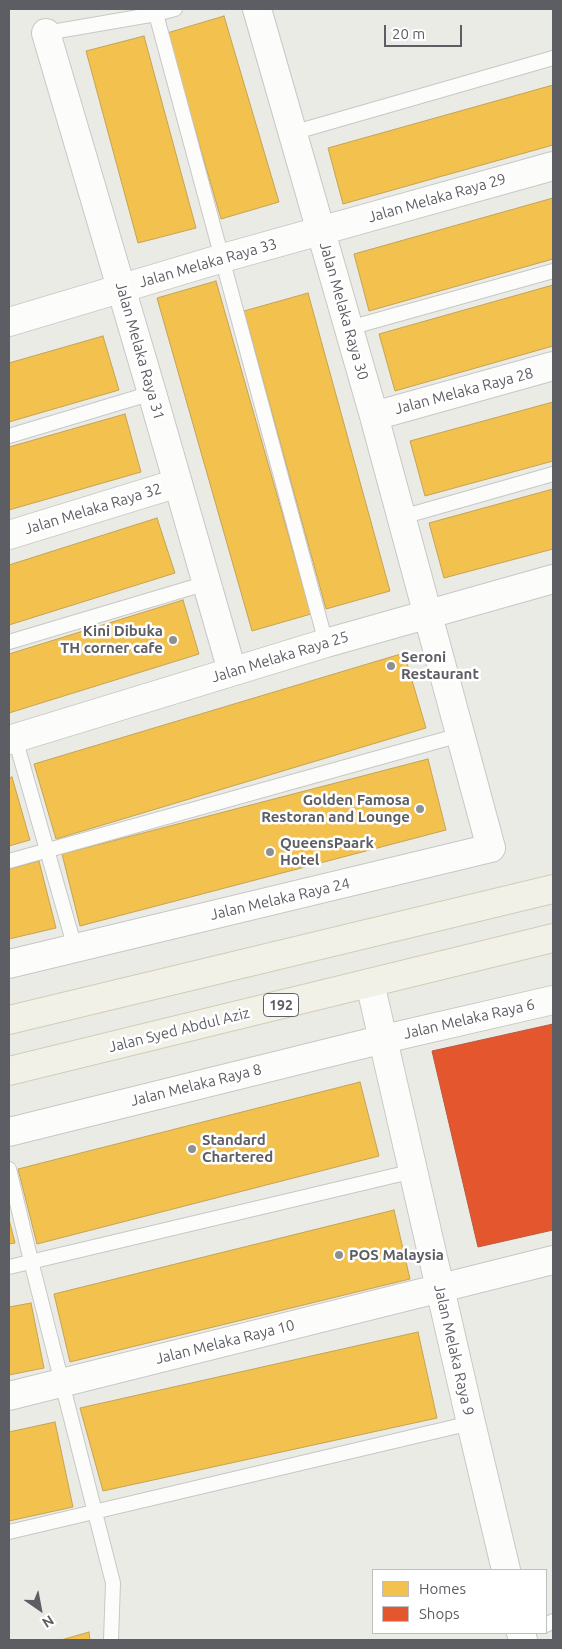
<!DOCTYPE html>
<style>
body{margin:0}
#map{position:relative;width:562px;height:1649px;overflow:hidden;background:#ebebe6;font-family:Ubuntu,sans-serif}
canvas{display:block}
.frame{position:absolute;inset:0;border:10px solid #5c5e63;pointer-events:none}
.legend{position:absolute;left:372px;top:1569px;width:175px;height:65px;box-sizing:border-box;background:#fff;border:1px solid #bebfc1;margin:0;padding:6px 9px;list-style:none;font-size:15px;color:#5c5e63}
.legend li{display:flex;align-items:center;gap:10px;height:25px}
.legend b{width:25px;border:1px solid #bebfc1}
.north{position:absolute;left:15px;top:1584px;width:50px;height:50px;-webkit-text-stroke:4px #fff;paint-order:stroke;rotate:147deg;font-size:14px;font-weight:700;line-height:20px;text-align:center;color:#5c5e63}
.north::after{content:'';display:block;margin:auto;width:18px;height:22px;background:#5c5e63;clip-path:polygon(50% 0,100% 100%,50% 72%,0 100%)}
.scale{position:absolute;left:384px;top:25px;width:78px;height:22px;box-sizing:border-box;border:2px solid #5c5e63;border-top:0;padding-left:6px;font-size:15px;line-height:18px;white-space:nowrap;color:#5c5e63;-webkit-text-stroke:4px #fff;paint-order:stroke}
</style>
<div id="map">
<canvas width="562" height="1649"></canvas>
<div class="frame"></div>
<ul class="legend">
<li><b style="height:14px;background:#f2c14e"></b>Homes</li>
<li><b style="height:14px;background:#e4572e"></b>Shops</li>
</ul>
<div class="north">N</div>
<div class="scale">20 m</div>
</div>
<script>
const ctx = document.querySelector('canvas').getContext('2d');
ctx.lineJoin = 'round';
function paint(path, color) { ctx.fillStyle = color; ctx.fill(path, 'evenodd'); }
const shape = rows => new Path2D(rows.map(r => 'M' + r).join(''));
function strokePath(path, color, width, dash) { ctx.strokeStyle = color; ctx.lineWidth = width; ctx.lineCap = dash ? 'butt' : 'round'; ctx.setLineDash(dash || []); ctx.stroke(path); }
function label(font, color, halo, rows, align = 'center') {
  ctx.font = font + ' Ubuntu,sans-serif'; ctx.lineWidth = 5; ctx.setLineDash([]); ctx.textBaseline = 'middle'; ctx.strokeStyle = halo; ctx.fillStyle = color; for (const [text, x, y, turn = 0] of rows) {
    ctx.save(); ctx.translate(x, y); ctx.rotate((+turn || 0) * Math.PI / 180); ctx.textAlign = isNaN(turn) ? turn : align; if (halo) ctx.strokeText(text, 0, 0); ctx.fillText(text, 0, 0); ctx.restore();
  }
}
const homes = shape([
 [224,16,279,202,221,219,167,33,224,16],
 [144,36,196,228,138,243,86,51,144,36],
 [553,85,553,145,343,204,328,148,553,85],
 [553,198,553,259,369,311,354,254,553,198],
 [216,281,311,614,252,631,157,298,216,281],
 [553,285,553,346,395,391,379,334,553,285],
 [308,293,390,591,326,609,244,311,308,293],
 [103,336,119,390,9,422,9,363,103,336],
 [553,402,553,461,425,496,410,441,553,402],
 [125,414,141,472,9,510,9,447,125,414],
 [553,489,553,549,444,578,429,523,553,489],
 [157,518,175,573,9,625,9,565,157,518],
 [183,600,199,654,9,713,9,654,183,600],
 [404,653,426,728,56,839,34,764,404,653],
 [428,759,446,830,80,926,62,854,428,759],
 [12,777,30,840,9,846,9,778,12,777],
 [39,861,56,928,9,939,9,869,39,861],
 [360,1082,379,1156,37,1244,18,1169,360,1082],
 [394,1210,410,1279,70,1362,54,1294,394,1210],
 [9,1219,15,1243,9,1244,9,1219],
 [31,1303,44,1368,9,1375,9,1307,31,1303],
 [418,1332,437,1418,103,1491,80,1408,418,1332],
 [55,1422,73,1507,9,1521,9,1432,55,1422],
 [89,1632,90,1640,61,1640,89,1632]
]);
paint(homes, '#f2c14e');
strokePath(homes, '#c5a354', 1);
const shops = shape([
 [553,1024,553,1230,478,1247,432,1051,553,1024]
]);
paint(shops, '#e4572e');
strokePath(shops, '#bb593e', 1);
const service = shape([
 [156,14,175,9],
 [46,33,156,14,326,643],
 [292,133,553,58],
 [349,328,553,271],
 [9,436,152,393],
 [402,517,553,474],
 [9,642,207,583],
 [15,738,75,948],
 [9,861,460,735],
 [9,1169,31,1261,113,1583,111,1640],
 [9,1267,414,1171],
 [9,1532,471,1423],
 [546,1625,553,1621]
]);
const minor = shape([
 [46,33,152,393,232,671],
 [9,322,223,258,553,166],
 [374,416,553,366],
 [9,535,178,483],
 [9,740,326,643,553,579],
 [9,964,491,848,374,416,257,9],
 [370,983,471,1423,506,1570],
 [9,1132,384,1039,553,1000],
 [9,1396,553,1260],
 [521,1633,523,1640]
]);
const primary = shape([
 [9,1020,553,889],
 [9,1071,553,938]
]);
strokePath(service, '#c7c7c7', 16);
strokePath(minor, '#c7c7c7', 30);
strokePath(primary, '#d1cdb6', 30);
strokePath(service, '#fcfcfb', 14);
strokePath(minor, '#fcfcfb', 28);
strokePath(primary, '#f2f1e8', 28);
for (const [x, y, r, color] of [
 [173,640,5,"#8e8f91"],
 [391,666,5,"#8e8f91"],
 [420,809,5,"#8e8f91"],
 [270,852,5,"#8e8f91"],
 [192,1149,5,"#8e8f91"],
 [339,1255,5,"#8e8f91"]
]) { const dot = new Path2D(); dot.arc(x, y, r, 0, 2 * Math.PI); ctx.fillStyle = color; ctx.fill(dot); strokePath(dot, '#fff', 2); }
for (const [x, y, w] of [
 [281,1005,35]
]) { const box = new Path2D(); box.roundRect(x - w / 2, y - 11.5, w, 23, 4); ctx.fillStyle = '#fff'; ctx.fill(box); strokePath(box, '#5c5e63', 1); }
label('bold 14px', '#5c5e63', null, [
 ["192",281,1005]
]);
label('15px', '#5c5e63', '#fff', [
 ["Jalan Melaka Raya 29",437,198,-16],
 ["Jalan Melaka Raya 33",208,263,-16],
 ["Jalan Melaka Raya 30",344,311,74],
 ["Jalan Melaka Raya 31",140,351,74],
 ["Jalan Melaka Raya 28",464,391,-15],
 ["Jalan Melaka Raya 32",93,509,-17],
 ["Jalan Melaka Raya 25",280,657,-17],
 ["Jalan Melaka Raya 24",280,899,-13],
 ["Jalan Melaka Raya 6",469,1019,-13],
 ["Jalan Syed Abdul Aziz",179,1030,-14],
 ["Jalan Melaka Raya 8",196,1085,-14],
 ["Jalan Melaka Raya 10",225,1342,-14],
 ["Jalan Melaka Raya 9",454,1350,77]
]);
label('bold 15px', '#5c5e63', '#fff', [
 ["Kini Dibuka",163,631,"right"],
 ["TH corner cafe",163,648,"right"],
 ["Seroni",401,657],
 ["Restaurant",401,674],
 ["Golden Famosa",410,800,"right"],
 ["Restoran and Lounge",410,817,"right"],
 ["QueensPaark",280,843],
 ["Hotel",280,860],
 ["Standard",202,1140],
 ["Chartered",202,1157],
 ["POS Malaysia",349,1255]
], 'left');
</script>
